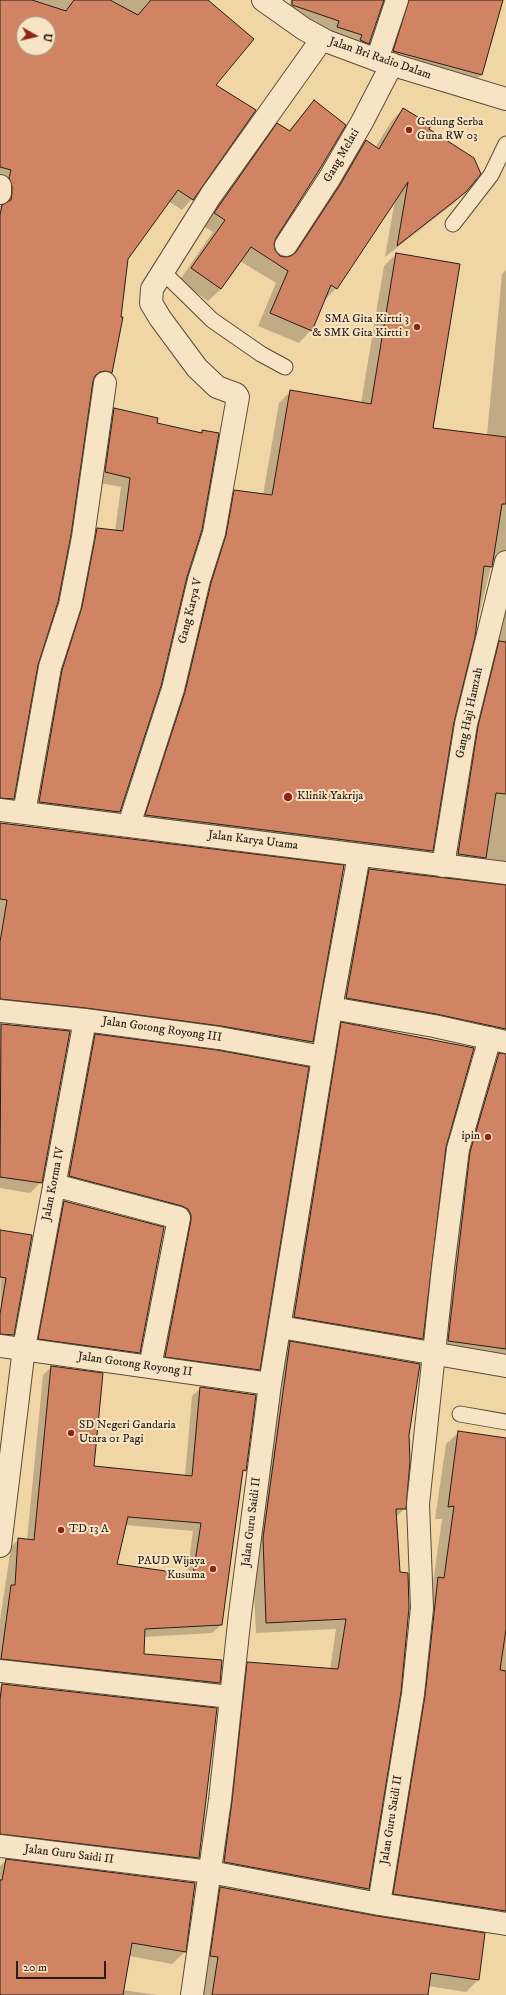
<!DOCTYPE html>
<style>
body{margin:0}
#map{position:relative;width:506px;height:1995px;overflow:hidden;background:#f1d6a5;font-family:"IM FELL DW Pica",serif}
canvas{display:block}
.north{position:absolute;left:16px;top:16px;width:40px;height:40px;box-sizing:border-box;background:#f6e4c4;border:1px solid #a4957f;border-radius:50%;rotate:98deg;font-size:11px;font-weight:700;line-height:16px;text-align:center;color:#291e17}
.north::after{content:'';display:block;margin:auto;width:14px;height:18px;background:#8f2418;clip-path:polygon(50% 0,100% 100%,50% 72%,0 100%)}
.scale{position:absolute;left:16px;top:1961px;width:90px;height:18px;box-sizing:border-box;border:2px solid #291e17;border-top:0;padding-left:5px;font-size:12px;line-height:14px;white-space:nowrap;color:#291e17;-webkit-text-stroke:3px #f6e4c4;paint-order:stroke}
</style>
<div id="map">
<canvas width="506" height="1995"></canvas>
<div class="north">U</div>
<div class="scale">20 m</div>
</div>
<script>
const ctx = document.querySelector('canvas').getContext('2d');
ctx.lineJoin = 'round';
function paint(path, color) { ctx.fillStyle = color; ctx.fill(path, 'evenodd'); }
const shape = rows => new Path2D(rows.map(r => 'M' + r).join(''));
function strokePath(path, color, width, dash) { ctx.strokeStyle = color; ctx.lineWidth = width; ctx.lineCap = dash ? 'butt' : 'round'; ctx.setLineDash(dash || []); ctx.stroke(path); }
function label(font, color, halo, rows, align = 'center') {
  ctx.font = font + ' "IM FELL DW Pica",serif'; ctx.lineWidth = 4; ctx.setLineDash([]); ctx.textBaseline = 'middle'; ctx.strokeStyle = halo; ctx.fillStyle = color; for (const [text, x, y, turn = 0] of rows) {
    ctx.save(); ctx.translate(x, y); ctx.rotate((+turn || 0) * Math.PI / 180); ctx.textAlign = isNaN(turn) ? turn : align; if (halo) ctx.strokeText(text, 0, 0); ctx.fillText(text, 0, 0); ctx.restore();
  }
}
paint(shape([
 [0,0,207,0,214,85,192,199,182,210,168,201,127,258,111,372,100,383,92,381,13,799,2,809,0,809,0,206,2,197,0,190],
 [24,24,48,24,48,48,24,48],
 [291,0,383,0,368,43,356,55,285,19],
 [388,0,502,0,481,75,469,87,382,63],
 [314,101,273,244,274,251,279,257,289,258,328,199,354,154,366,141,375,148,391,122,403,109,427,129,466,191,453,204,385,257,395,200,336,288,324,301,311,330,299,343,258,326,276,283,240,261,221,289,208,301,179,281,213,232,203,226,265,137,278,124,288,131],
 [396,254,432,429,487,435,502,274,506,270,506,571,497,562,492,562,453,721,432,851,420,863,134,827,222,503,235,491,263,495,279,403,291,391,361,403,384,266],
 [114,410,156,424,201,434,203,432,186,577,119,812,109,822,29,812,88,538,97,529,115,531,121,487,96,482,105,419],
 [506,580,506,883,446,866],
 [0,824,343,866,312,1042,301,1052,0,1010],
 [370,870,506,886,506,1051,334,1010,357,882],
 [342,1024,445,1147,422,1339,413,1348,285,1326,333,1033],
 [0,1025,69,1032,41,1182,30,1193,0,1188],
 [95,1035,217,1051,259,1369,249,1379,155,1366,182,1231,59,1186,85,1045],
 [499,1054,506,1055,506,1371,436,1353,459,1164,487,1066],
 [64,1202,139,1353,128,1364,28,1350,53,1213],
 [0,1231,31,1236,13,1335,1,1347],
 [290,1342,408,1435,405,1508,395,1518,400,1692,368,1889,357,1900,214,1872,237,1674,248,1663,330,1670,336,1629,256,1633,252,1549,279,1353],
 [51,1367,93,1467,185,1476,192,1396,201,1388,245,1470,242,1473,221,1625,212,1633,144,1637,143,1655,219,1683,211,1691,0,1667,0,1620,11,1547,19,1539,27,1540,43,1375],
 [125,1525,193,1531,187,1575,115,1565],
 [459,1432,506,1439,506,1922,381,1906,425,1591,433,1583,442,1519,435,1519,446,1444],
 [2,1685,198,1858,186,1870,0,1846,0,1687],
 [6,1860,185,1952,172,1964,129,1956,123,1990,157,1995,0,1995,0,1866],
 [221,1888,478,1980,466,1992,428,1986,427,1995,195,1995,208,1900]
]), '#0003');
const building = shape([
 [0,0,32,0,66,11,74,0,110,0,138,15,151,0,208,0,254,39,216,85,256,110,193,200,178,190,128,259,121,317,123,317,112,373,106,371,100,372,95,376,93,381,71,535,58,602,38,665,14,799,0,798,0,215,2,205,11,200,12,193,12,186,9,178,11,170,0,167,0,0],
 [24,24,48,24,48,48,24,48,24,24],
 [292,0,384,0,369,44,360,40,362,35,337,27,339,21,292,5,292,0],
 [409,0,503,0,482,75,393,51,409,0],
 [314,100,346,125,318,172,276,238,274,244,275,250,280,256,285,257,291,256,296,252,340,185,366,140,379,149,403,108,431,125,429,129,474,158,481,174,466,192,397,246,408,182,337,289,331,285,312,331,270,313,288,271,251,247,221,289,191,268,225,220,214,213,277,123,290,131,314,100],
 [396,253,460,264,433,428,506,437,506,504,502,504,492,567,484,566,475,637,454,722,433,851,145,815,185,692,211,583,226,535,234,490,272,495,290,390,371,404,396,253],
 [114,408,158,418,157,423,202,433,202,430,219,433,202,530,187,577,161,686,120,812,39,802,62,670,82,607,97,528,123,531,130,478,105,472,114,408],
 [499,641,506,642,506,794,496,793,486,858,458,854,478,726,499,641],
 [0,823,344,865,313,1042,221,1026,86,1008,0,999,0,942,7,900,0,899,0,823],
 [369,869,506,885,506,1029,436,1014,346,998,369,869],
 [341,1022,474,1048,446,1147,423,1339,294,1317,341,1022],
 [1,1024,70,1031,42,1183,0,1177,1,1024],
 [95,1034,217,1050,309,1067,260,1370,165,1357,191,1220,191,1215,188,1209,182,1206,69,1176,95,1034],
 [499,1053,506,1054,506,1349,448,1341,470,1152,499,1053],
 [64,1201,164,1227,140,1353,38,1339,64,1201],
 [0,1230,32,1235,14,1335,0,1334,0,1314,6,1278,0,1277,0,1230],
 [290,1341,420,1364,409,1435,410,1461,406,1509,396,1509,400,1572,408,1573,409,1608,401,1692,369,1889,224,1862,232,1801,247,1662,338,1669,346,1619,266,1623,263,1538,290,1341],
 [51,1366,103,1373,94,1466,192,1476,200,1387,256,1395,246,1471,243,1470,222,1625,145,1629,144,1654,222,1660,220,1683,1,1659,11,1585,15,1585,18,1538,34,1540,51,1366],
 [128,1517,201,1523,193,1575,117,1564,128,1517],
 [458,1431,506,1438,506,1629,500,1670,506,1671,506,1911,393,1894,425,1696,438,1577,444,1578,454,1506,448,1507,458,1431],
 [2,1684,217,1708,199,1858,0,1834,0,1699,2,1684],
 [6,1859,195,1883,186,1952,132,1943,123,1995,0,1995,0,1880,2,1880,6,1859],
 [220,1887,377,1916,485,1933,479,1980,431,1973,428,1995,212,1995,218,1957,210,1956,220,1887]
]);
paint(building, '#d08463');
strokePath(building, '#291e17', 1);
const lane = shape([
 [453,224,491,175,506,144],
 [162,271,212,320,261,354,285,367],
 [460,1414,506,1422]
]);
const street = shape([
 [263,0,304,29,326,41,377,60,506,99],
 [377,60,397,0],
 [0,186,0,193],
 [286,245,329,179,362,122,392,64],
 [0,810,506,873],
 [24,813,50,667,70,605,83,537,105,383],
 [129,825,173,689,199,580,214,533,238,397,236,394,217,387,197,368,160,318,151,303,152,289,211,195,322,39],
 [443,866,466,724,506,562],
 [331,1008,434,1026,506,1042],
 [0,1011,85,1020,219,1038,323,1057],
 [54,1185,179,1218,150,1367],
 [280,1327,506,1366],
 [0,1346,270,1384],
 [0,1546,24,1348,85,1020],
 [0,1671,230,1697],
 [0,1846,210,1872,379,1904,506,1924],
 [379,1904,413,1694,422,1608,418,1504,443,1268,458,1149,490,1038],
 [192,1995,220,1800,240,1614,270,1384,331,1008,359,855]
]);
strokePath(lane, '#5b4c3a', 17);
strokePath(street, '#5b4c3a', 24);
strokePath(lane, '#f6e4c4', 15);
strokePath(street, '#f6e4c4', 22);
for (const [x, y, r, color] of [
 [409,130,4,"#8f2418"],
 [417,327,4,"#8f2418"],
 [288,797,5,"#8f2418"],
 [488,1137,4,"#8f2418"],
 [71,1433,4,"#8f2418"],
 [61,1530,4,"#8f2418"],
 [213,1569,4,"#8f2418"]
]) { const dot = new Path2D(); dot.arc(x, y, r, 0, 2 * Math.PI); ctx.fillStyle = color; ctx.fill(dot); strokePath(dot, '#f6e4c4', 1.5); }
label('12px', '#291e17', '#f6e4c4', [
 ["Jalan Bri Radio Dalam",380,59,19],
 ["Gang Melati",342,156,-60],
 ["Gang Karya V",191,611,-76],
 ["Gang Haji Hamzah",470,713,-78],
 ["Jalan Karya Utama",253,841,7],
 ["Jalan Gotong Royong III",162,1030,8],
 ["Jalan Korma IV",54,1184,-79],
 ["Jalan Gotong Royong II",135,1365,8],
 ["Jalan Guru Saidi II",252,1522,-83],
 ["Jalan Guru Saidi II",392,1820,-81],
 ["Jalan Guru Saidi II",69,1855,7]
]);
label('12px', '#291e17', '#f6e4c4', [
 ["Gedung Serba",417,123],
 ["Guna RW 03",417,137],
 ["SMA Gita Kirtti 3",409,320,"right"],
 ["& SMK Gita Kirtti 1",409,334,"right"],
 ["Klinik Yakrija",297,797],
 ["ipin",480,1137,"right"],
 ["SD Negeri Gandaria",79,1426],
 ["Utara 01 Pagi",79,1440],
 ["TD 13 A",69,1530],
 ["PAUD Wijaya",205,1562,"right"],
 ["Kusuma",205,1576,"right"]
], 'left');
</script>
